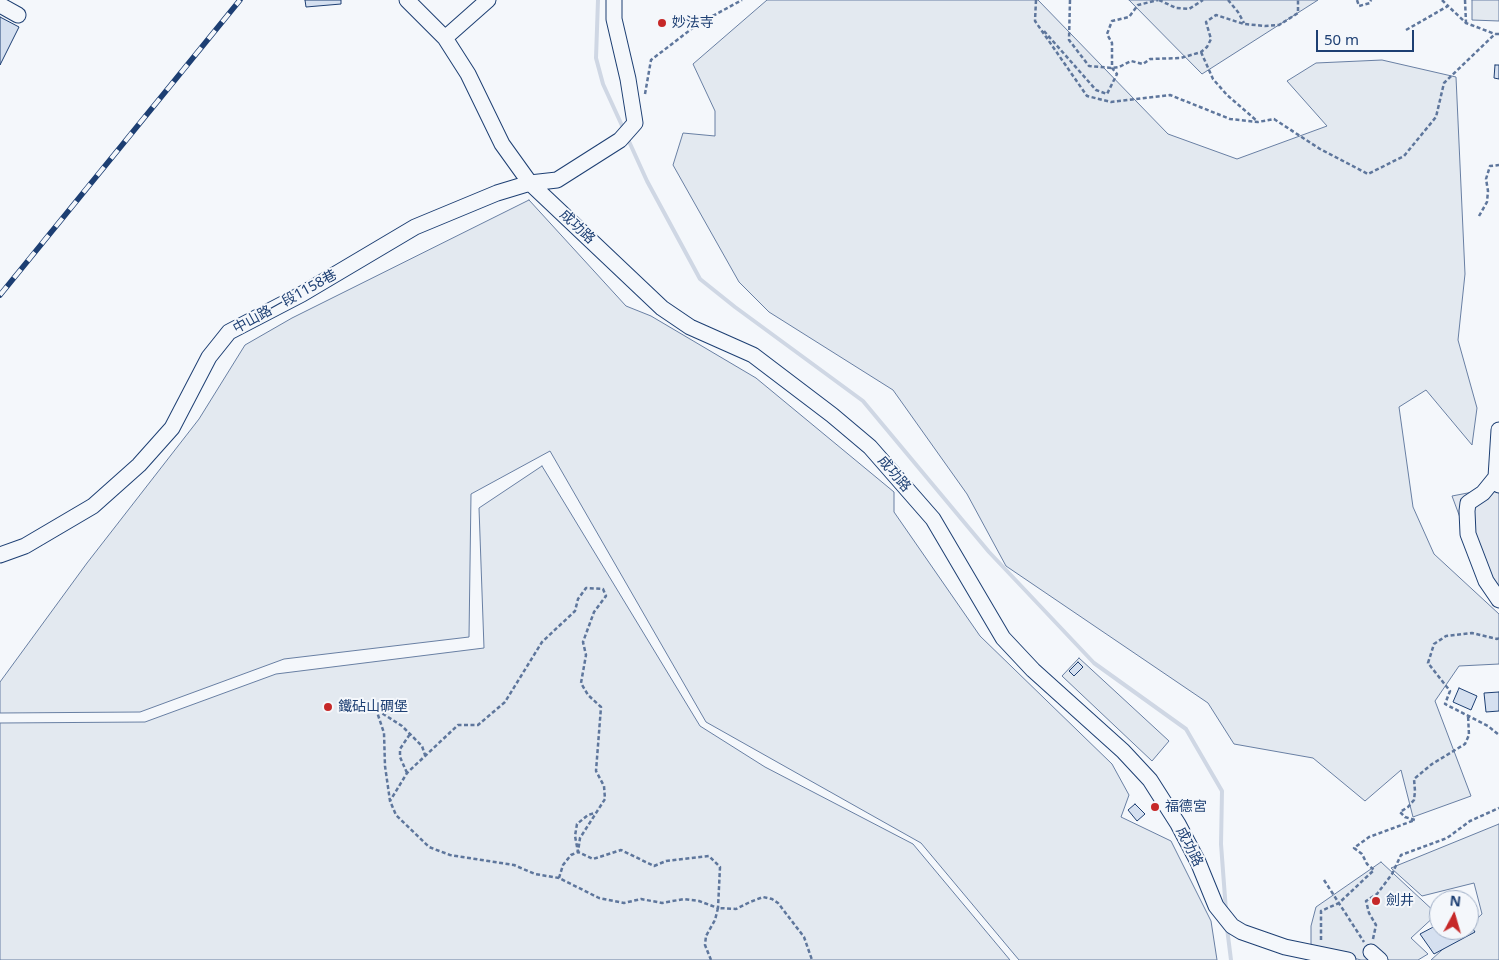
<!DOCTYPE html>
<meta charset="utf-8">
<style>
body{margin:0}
#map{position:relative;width:1499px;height:960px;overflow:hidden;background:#f4f7fb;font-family:"Noto Sans",sans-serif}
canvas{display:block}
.north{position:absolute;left:1429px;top:890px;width:50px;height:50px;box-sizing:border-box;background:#f4f7fb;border:1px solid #9eadc5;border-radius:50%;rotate:6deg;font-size:14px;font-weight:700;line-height:20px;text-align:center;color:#1d3f73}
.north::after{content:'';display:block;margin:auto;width:18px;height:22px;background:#c62828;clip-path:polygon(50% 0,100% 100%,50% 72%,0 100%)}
.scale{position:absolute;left:1316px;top:30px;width:98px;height:22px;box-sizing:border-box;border:2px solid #1d3f73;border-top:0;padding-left:6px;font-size:15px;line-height:18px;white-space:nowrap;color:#1d3f73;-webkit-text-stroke:4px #f4f7fb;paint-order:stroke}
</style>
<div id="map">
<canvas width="1499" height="960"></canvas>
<div class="north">N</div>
<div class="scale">50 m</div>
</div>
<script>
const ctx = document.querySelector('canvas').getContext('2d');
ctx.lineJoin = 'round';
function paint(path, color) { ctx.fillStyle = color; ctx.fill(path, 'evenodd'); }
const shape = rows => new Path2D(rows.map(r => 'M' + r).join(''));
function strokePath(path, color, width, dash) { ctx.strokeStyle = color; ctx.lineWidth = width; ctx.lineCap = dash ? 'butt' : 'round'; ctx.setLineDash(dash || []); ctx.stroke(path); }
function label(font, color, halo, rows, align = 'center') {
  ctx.font = font + ' "Noto Sans","Noto Sans TC",sans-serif'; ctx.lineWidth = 4; ctx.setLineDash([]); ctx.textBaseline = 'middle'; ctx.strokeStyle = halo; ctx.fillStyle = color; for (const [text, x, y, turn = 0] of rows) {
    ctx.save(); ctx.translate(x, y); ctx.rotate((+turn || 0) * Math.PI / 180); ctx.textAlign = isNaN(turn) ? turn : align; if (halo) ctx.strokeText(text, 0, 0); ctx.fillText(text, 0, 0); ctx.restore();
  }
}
const green = shape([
 [767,0,1038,0,1168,134,1237,159,1327,126,1287,81,1316,63,1382,60,1456,77,1465,274,1458,340,1477,408,1472,445,1426,390,1399,407,1413,507,1434,554,1499,614,1499,664,1459,666,1435,701,1471,796,1413,817,1401,770,1365,801,1313,758,1234,744,1208,703,1006,566,967,494,893,390,769,312,739,282,673,165,683,133,715,136,715,111,693,64,767,0],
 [1129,0,1318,0,1202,74,1129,0],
 [1472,0,1499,0,1499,21,1472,20,1472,0],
 [529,200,626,306,651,316,756,378,894,492,894,512,980,636,1112,764,1129,795,1121,817,1171,841,1211,921,1217,960,1019,960,921,843,706,722,550,451,471,494,469,637,284,659,140,712,0,713,0,682,87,563,199,419,245,345,292,318,529,200],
 [542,466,700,726,765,767,913,844,1010,960,0,960,0,723,145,722,276,674,484,648,479,508,542,466],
 [1079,658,1169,741,1152,761,1062,676,1079,658],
 [1499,824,1499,960,1431,960,1464,930,1469,930,1469,926,1482,914,1474,883,1422,896,1391,868,1499,824],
 [1381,862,1437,914,1411,938,1428,954,1418,960,1361,960,1311,947,1311,926,1316,907,1381,862]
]);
paint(green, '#e3e9f0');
strokePath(green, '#687fa3', 1);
const parking = shape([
 [1499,487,1499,604,1493,606,1452,496,1499,487]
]);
paint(parking, '#e3e8f0');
strokePath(parking, '#687fa3', 1);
strokePath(shape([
 [598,0,596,58,603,84,624,130],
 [627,137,647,181,700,279,735,307,863,401,989,552,1094,663,1186,729,1222,791,1221,844,1226,911],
 [1227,928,1231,960]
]), '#cfd7e4', 4);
const building = shape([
 [305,0,341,0,341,4,306,7,305,0],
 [0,17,19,27,0,65,0,17],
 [1495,65,1499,65,1499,79,1494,78,1495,65],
 [1078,662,1083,667,1074,676,1069,671,1078,662],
 [1459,688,1477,696,1471,710,1453,702,1459,688],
 [1499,692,1499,711,1486,712,1484,693,1499,692],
 [1135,804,1145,814,1137,821,1128,810,1135,804],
 [1469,923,1475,932,1434,954,1420,934,1439,924,1439,930,1469,930,1469,923]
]);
paint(building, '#d5e0f0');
strokePath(building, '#1d3f73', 1);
const minor = shape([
 [407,0,445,38,468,74,502,144,530,183,662,308,690,327,753,355,832,415,870,447,933,519,1003,638,1033,670,1123,751,1150,780,1178,824,1198,862,1216,906,1232,926,1242,932,1285,947,1348,960],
 [0,5,18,15],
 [445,38,488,0],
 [1499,430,1496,477,1499,485],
 [1496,477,1483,493,1468,503,1467,511,1468,534,1486,581,1499,600],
 [0,555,25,546,93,506,139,465,172,428,209,357,229,332,302,294,415,227,497,193,530,183,557,180,620,140,635,123,628,79,614,19,614,0],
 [1371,952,1380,960]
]);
strokePath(minor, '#1d3f73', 17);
strokePath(shape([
 [1036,0,1035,21,1087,96,1111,102,1170,95,1230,119,1258,122,1274,119,1320,149,1368,174,1404,156,1436,117,1444,83,1495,34,1499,34],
 [1070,0,1069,40,1089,66,1112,68,1119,67,1131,61,1143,64,1150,59,1181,58,1201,52,1207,47,1211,39,1206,22,1216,15,1244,24,1265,26,1279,25,1298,13,1298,0],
 [1159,0,1176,8,1189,9,1203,0],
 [1228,0,1238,12,1244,23],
 [1357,0,1359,6,1370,3,1371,0],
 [1442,0,1448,6],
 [1465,0,1466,23],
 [1406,30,1448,6,1466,23,1495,34],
 [1044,31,1096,90,1107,94,1117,74,1112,68,1112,43,1107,34,1112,21,1129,17,1138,5,1158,0],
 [1201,52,1213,79,1227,95,1257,121],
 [645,94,651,60,698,24,742,0],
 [1479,216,1487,202,1488,191,1486,179,1490,166,1499,165],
 [1499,638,1497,639,1472,633,1446,636,1434,644,1428,663,1450,691,1445,704,1488,726,1499,735],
 [344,708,366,705,376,709,384,733,385,766,390,801,396,815,429,847,450,855,514,865,535,874,559,878,599,898,624,903,641,899,662,903,684,899,699,901,718,908,720,867,709,856,666,861,654,866,621,850,593,859,578,852,580,838,605,799,604,786,596,771,601,707,588,695,581,683,586,655,583,642,594,612,606,596,603,589,586,588,578,599,575,611,542,642,505,702,478,725,458,725,407,773,390,801],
 [377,710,402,726,422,746,425,755],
 [407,773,400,757,400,749,410,734],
 [559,878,563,865,571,855,578,852,575,836,577,824,588,815,595,813],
 [1324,880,1364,942],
 [1373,939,1376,925,1369,913,1366,901,1377,894,1392,874,1401,855,1447,838,1470,821,1499,808],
 [1321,940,1321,911,1339,903,1374,870,1367,864,1362,854,1354,848,1369,837,1415,820,1405,817,1400,812,1408,807,1414,800,1415,791,1414,779,1432,764,1465,744,1469,735,1468,715],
 [711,960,705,945,706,936,715,920,718,908,736,909,750,902,763,897,772,899,778,903,804,937,812,960]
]), '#5e769c', 2.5, [4, 2.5]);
strokePath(minor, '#f4f7fb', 15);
const rail = shape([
 [0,295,240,0]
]);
strokePath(rail, '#1d3f73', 5.5);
strokePath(rail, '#f4f7fb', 4, [11]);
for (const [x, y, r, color] of [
 [662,23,5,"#c62828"],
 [328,707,5,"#c62828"],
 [1155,807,5,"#c62828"],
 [1376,901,5,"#c62828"]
]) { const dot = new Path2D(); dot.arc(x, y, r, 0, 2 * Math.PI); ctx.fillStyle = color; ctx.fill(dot); strokePath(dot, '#f4f7fb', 2); }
label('14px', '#1d3f73', '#f4f7fb', [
 ["妙法寺",672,23],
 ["鐵砧山碉堡",338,707],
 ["福德宮",1165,807],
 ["劍井",1386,901]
], 'left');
label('14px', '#1d3f73', '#f4f7fb', [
 ["成功路",577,227,43],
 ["中山路一段1158巷",285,302,-29],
 ["成功路",894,474,49],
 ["成功路",1189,847,63]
]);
</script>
